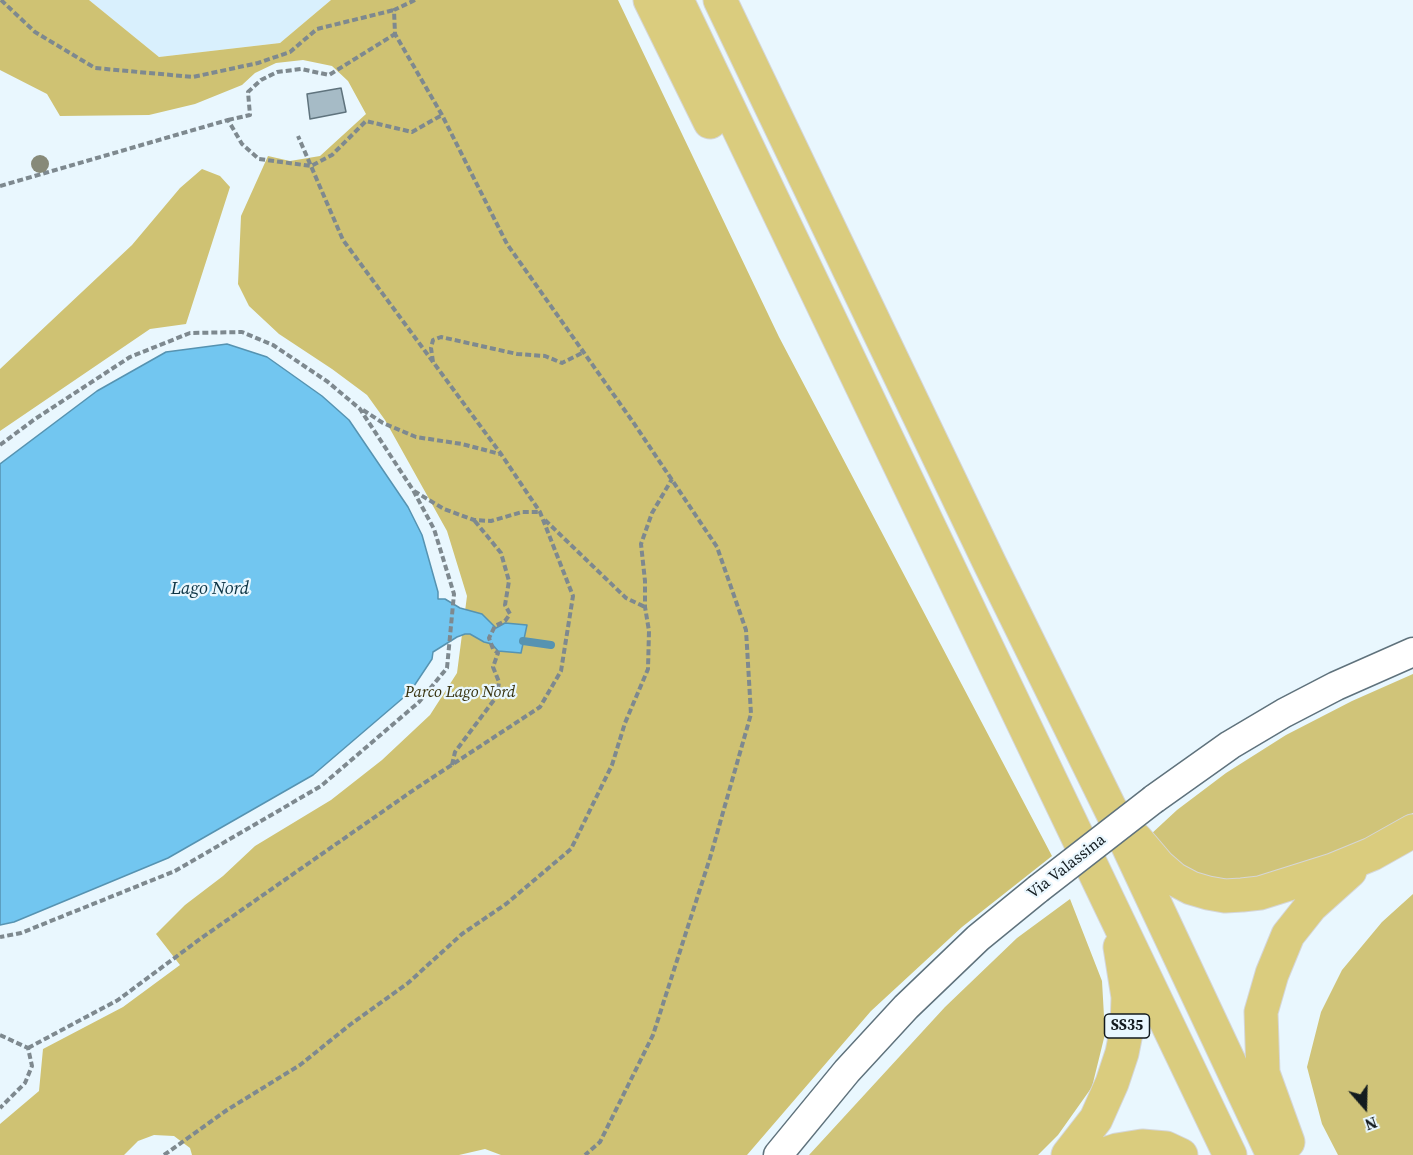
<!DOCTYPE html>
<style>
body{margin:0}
#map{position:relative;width:1413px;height:1155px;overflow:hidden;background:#e9f7fe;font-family:"Source Serif 4",serif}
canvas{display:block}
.north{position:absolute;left:1335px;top:1077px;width:60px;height:60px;-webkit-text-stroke:4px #e9f7fe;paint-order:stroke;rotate:160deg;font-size:16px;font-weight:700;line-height:24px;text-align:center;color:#131b1f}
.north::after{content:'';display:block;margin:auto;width:21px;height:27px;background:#131b1f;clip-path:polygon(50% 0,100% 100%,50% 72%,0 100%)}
</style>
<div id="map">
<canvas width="1413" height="1155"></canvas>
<div class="north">N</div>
</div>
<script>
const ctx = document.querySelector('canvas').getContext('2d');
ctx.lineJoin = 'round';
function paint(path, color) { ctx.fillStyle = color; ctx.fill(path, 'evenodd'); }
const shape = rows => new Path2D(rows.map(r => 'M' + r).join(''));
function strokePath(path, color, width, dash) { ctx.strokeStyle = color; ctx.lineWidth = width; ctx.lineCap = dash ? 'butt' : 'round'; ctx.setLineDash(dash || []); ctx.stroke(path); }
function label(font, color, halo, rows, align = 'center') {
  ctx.font = font + ' "Source Serif 4",serif'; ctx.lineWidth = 4.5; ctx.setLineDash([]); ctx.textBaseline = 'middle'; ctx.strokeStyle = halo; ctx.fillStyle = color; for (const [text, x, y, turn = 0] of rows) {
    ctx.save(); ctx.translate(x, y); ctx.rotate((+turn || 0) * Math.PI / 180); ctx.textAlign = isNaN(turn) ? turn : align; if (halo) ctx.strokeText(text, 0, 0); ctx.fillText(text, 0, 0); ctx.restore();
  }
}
paint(shape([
 [89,0,331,0,280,43,159,57]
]), '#d9f0fd');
paint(shape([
 [1413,674,1413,813,1368,839,1293,871,1232,882,1213,878,1182,867,1150,835,1177,810,1226,773,1286,735,1352,701],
 [1413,894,1413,1155,1338,1155,1322,1124,1307,1067,1321,1012,1342,970,1382,922],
 [1070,899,1102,981,1105,1034,1092,1087,1058,1135,1038,1155,809,1155,945,1007,1017,938]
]), '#d0c479');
paint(shape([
 [0,0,89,0,159,57,280,43,331,0,618,0,779,337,1052,856,962,927,871,1011,747,1155,501,1155,485,1149,459,1155,192,1155,190,1148,174,1136,154,1135,138,1141,124,1155,0,1155,0,1124,39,1091,43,1049,123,1007,180,965,156,934,185,905,223,876,255,846,331,800,382,760,430,715,457,673,467,596,447,531,385,420,367,395,332,369,279,334,249,306,238,284,241,216,268,156,290,161,320,156,366,114,348,81,332,66,303,60,276,63,255,73,242,85,195,104,149,115,60,116,47,94,0,70],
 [202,169,220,176,230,187,186,324,150,329,0,431,0,369,132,245,180,188]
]), '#cfc273');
const water = shape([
 [227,344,267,357,322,396,349,420,408,507,422,535,438,592,438,599,445,599,460,608,482,614,496,628,505,623,527,625,521,653,498,651,492,644,484,642,470,634,465,634,457,637,433,652,432,659,410,692,313,775,168,858,14,922,0,925,0,464,97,391,166,352,227,344]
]);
paint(water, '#72c6f0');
strokePath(water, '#5693b1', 1.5);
strokePath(shape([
 [523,641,551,645]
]), '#5693b1', 8);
const building = shape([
 [341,88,346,112,310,119,307,94,341,88]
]);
paint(building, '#a6bbc6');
strokePath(building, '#5f737d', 1.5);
const tertiary = shape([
 [1154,799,1230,745,1284,713,1336,686,1413,652],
 [778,1155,847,1071,906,1007,978,938,1038,889]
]);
const trunk = shape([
 [650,0,710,122],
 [677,0,1230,1155],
 [720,0,990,564,1112,812,1273,1155],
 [1136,839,1159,866,1174,879,1191,888,1208,893,1225,896,1242,895,1260,893,1333,870,1372,854,1413,831],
 [1288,1142,1263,1073,1261,1012,1272,974,1288,935,1311,906,1350,871],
 [1068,1155,1096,1119,1112,1083,1122,1053,1127,1028,1128,997,1120,947],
 [1102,1155,1117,1150,1142,1146,1166,1148,1181,1155]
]);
strokePath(tertiary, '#5f727c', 31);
strokePath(trunk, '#d5d6d7', 35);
strokePath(shape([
 [1,0,35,32,95,68,193,77,258,63,290,52,317,29,394,10],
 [415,0,394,10,395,34,442,115,507,244,633,422,717,547,746,630,751,714,710,858,653,1035,600,1142,585,1155],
 [228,120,250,115,248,92,261,80,277,72,301,69,329,75,395,34],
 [0,186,228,120,242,144,259,159,311,166,332,155,366,121,412,132,442,115],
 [433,362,431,348,433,340,441,337,517,354,545,356,562,363,584,352],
 [363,410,383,423,416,437,462,444,500,454],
 [0,445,35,419,130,357,190,333,242,332,273,345,328,382,360,409,413,490,434,529,454,594,447,668,419,702,321,786,175,871,21,933,0,937],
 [414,491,444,509,474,520,491,521,522,512,539,512],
 [545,520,626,598,645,607],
 [452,765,455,752,497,696,499,682,493,667,498,653,493,649,489,638,495,626,505,621,510,614,505,605,509,581,501,553,474,520],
 [0,1035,28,1048,32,1066,25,1083,0,1108],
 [28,1048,118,1000,200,939,415,789,540,707,561,671,573,596,540,512,501,454,343,240,298,136],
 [164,1155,227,1110,300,1065,351,1024,408,983,462,934,506,904,571,849,612,765,625,723,648,669,649,631,645,607,645,581,641,544,652,513,672,479]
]), '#7e898f', 4, [6, 3]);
strokePath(tertiary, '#fff', 28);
strokePath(trunk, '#dacc7e', 33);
const tertiaryBridge = shape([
 [1038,889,1154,799]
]);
strokePath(tertiaryBridge, '#5f727c', 31, []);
strokePath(tertiaryBridge, '#fff', 28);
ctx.fillStyle = '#878a79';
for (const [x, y] of [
 [40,164]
]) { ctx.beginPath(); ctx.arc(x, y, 9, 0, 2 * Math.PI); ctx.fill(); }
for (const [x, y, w] of [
 [1127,1026,45]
]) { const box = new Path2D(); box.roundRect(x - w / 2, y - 12, w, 24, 4.5); ctx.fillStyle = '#e9f7fe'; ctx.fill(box); strokePath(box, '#131b1f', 1.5); }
label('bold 15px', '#131b1f', null, [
 ["SS35",1127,1026]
]);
label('italic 16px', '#36310d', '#e9f7fe', [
 ["Parco Lago Nord",460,693]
]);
label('16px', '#131b1f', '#e9f7fe', [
 ["Via Valassina",1067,867,-38]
]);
label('italic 18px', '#0b3344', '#e9f7fe', [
 ["Lago Nord",210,589]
]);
</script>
